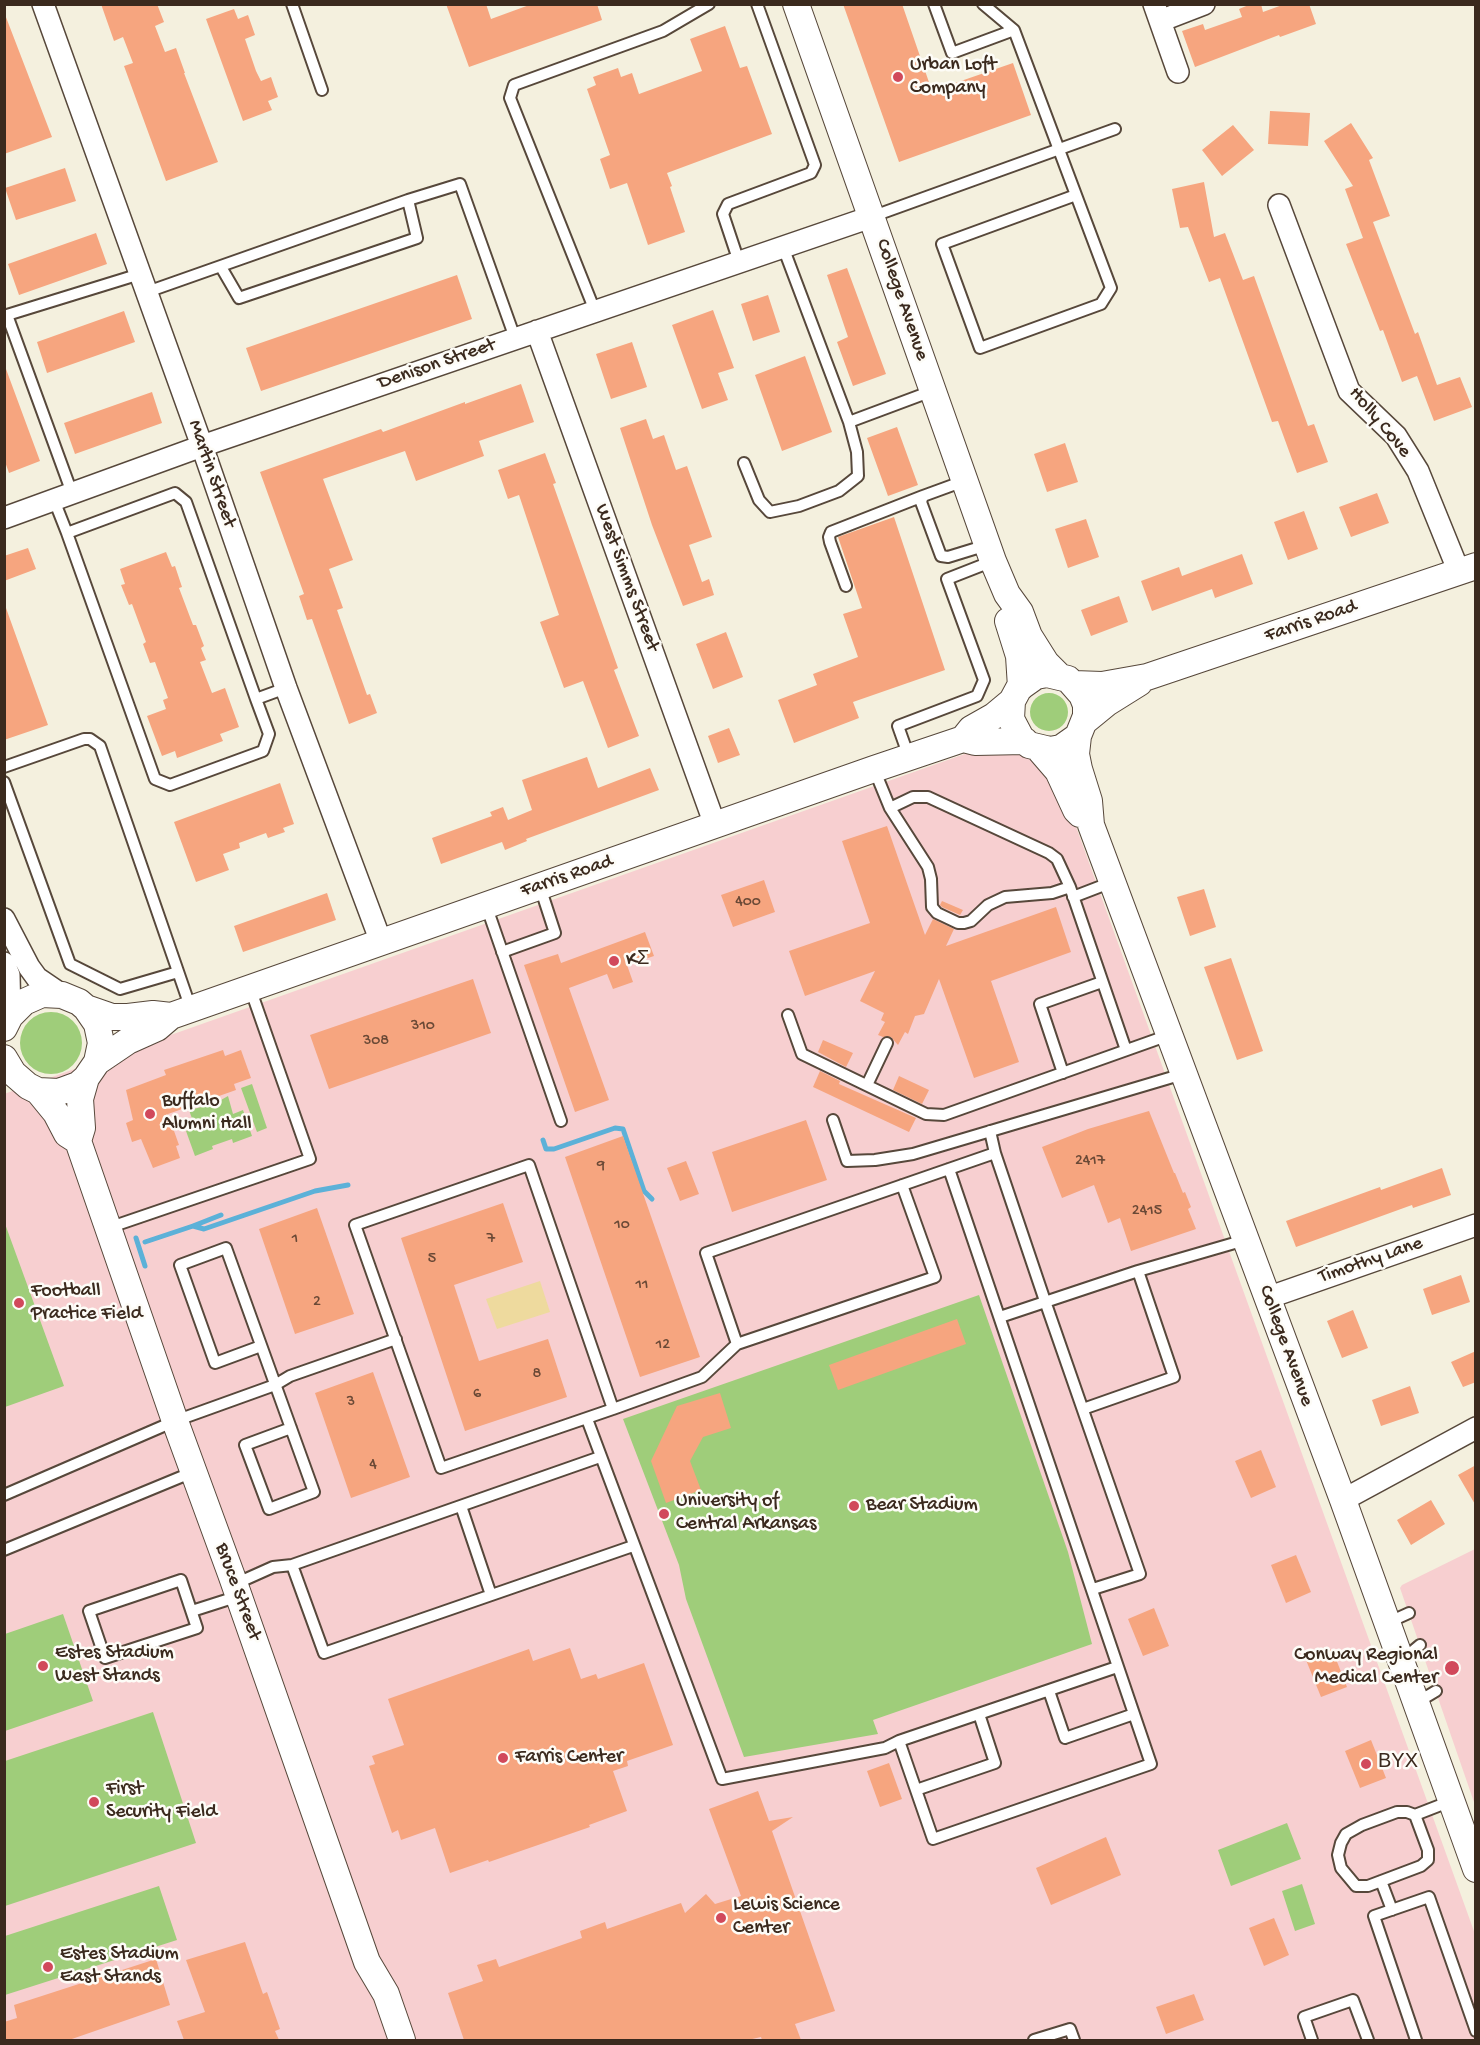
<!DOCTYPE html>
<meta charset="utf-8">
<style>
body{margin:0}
#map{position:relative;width:1480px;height:2045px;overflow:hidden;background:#f4f0de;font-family:"Gochi Hand",sans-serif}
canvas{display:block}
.frame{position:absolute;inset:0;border:6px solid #3b2a1e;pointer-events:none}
</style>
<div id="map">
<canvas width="1480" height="2045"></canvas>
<div class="frame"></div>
</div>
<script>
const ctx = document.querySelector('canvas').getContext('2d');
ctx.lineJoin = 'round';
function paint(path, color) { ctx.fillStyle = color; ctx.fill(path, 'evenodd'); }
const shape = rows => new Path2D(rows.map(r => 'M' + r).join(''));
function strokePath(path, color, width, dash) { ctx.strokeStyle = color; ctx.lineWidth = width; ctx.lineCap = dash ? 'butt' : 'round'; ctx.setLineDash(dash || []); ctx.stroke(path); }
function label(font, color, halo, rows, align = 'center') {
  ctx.font = font + ' "Gochi Hand",sans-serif'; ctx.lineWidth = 5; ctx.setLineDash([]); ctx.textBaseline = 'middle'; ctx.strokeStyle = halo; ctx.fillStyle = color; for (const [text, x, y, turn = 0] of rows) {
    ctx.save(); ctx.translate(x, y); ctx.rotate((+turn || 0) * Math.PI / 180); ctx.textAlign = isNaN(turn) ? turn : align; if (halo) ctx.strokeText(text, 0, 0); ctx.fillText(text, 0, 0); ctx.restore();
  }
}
paint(shape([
 [1013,749,1042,762,1065,796,1475,1934,1475,2040,5,2040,4,1094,976,750],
 [1475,1549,1475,1805,1400,1588,1402,1585]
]), '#f7cfd0');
paint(shape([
 '1030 712a19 19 0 1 1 38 0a19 19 0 1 1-38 0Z',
 '20 1043a31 31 0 1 1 62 0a31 31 0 1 1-62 0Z',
 [252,1084,267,1128,257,1132,241,1088],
 [228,1096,233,1114,243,1110,252,1136,233,1143,232,1139,212,1146,213,1149,195,1156,186,1131,195,1127,189,1110,214,1104],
 [4,1221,64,1386,5,1407,4,1407],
 [979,1295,1068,1552,1092,1644,873,1720,878,1734,744,1757,686,1599,679,1565,623,1419],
 [63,1614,93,1701,5,1731,5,1634],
 [153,1712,196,1843,5,1906,5,1761],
 [1287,1823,1301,1859,1231,1886,1218,1850],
 [1302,1884,1315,1924,1295,1931,1282,1891],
 [159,1886,177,1940,5,1995,5,1936]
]), '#9fcd7a');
paint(shape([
 [540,1281,550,1312,497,1329,486,1299]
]), '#eeda9e');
strokePath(shape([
 [543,1140,546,1149,554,1149,615,1128,623,1129,644,1191,652,1199],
 [193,1226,221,1215],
 [136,1238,145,1266],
 [145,1242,193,1226,204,1229,315,1191,348,1185]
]), '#5cb1d8', 5);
paint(shape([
 [101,4,157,4,164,22,155,26,165,52,176,48,185,73,184,73,218,162,166,181,124,66,133,63,123,37,114,41],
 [446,4,486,4,491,19,532,4,597,4,602,20,469,67],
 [843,4,902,4,932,91,1013,63,1031,115,899,162],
 [1251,4,1261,4,1263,12,1285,4,1309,4,1316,24,1280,37,1279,35,1195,67,1182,31,1203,24,1205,30,1242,17,1239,9],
 [234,9,238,19,248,15,255,35,245,39,256,71,261,81,271,77,278,97,268,101,272,110,243,121,206,19],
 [4,12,52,137,4,154],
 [725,26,740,68,747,66,772,134,667,173,672,186,670,187,685,232,648,245,627,183,610,189,600,159,610,155,587,89,596,85,593,77,618,68,621,77,632,73,639,94,702,71,690,39],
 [1270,111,1310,113,1308,146,1268,144],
 [1351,123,1373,158,1369,160,1390,216,1373,222,1415,334,1418,332,1437,385,1460,377,1472,407,1434,421,1417,376,1402,382,1383,330,1380,331,1346,244,1363,238,1345,189,1353,186,1324,141],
 [1233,125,1254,150,1222,176,1202,150],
 [65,168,76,201,16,220,5,188],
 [1204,182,1214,237,1225,233,1243,280,1254,276,1308,426,1314,424,1328,462,1297,473,1278,421,1272,422,1220,278,1209,282,1188,227,1180,228,1172,189],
 [96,233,107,264,19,295,8,264],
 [847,268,886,374,853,386,837,342,848,337,827,275],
 [457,275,472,319,261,391,246,348],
 [768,295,780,332,753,341,741,304],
 [713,310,734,368,718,373,728,400,702,409,672,325],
 [124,311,135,342,47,373,37,342],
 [632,342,647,387,611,399,596,354],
 [805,356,832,432,782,451,755,375],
 [6,369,40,461,9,473,4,459,4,370],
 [521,384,534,422,479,441,484,456,416,481,405,451,323,479,353,560,329,569,343,608,337,610,367,695,370,694,377,713,349,724,312,619,307,620,299,596,304,594,260,472,381,429,383,432,465,402,465,404],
 [152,392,162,423,75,454,64,423],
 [646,419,653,439,664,435,676,470,687,466,712,537,689,545,702,582,709,579,714,595,683,606,652,525,620,428],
 [897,427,918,485,888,496,867,438],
 [1065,443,1078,482,1047,492,1034,454],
 [545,453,556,483,553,484,618,668,614,670,639,736,608,748,583,681,564,688,540,622,559,615,519,495,508,499,498,470],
 [1377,493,1389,523,1351,537,1339,507],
 [1304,511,1318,549,1288,560,1274,522],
 [894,517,945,670,853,702,859,718,794,743,778,700,817,685,813,674,858,657,843,614,862,608,838,537],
 [1086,519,1099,557,1068,568,1055,529],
 [28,548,36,569,4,581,4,556],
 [166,552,172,567,175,566,182,587,179,588,193,625,196,625,204,646,201,648,206,660,200,662,212,693,225,688,239,727,220,734,223,741,177,758,175,751,162,756,147,716,166,709,163,700,168,698,155,662,150,663,143,644,146,642,132,604,129,605,121,585,125,584,120,569],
 [1242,554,1253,584,1215,598,1212,589,1152,611,1141,581,1179,567,1182,576],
 [1119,596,1128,622,1091,636,1081,610],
 [4,608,6,608,48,725,4,740],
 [726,632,743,677,713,689,696,644],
 [729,728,740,755,718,763,708,736],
 [587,757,598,788,650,768,659,790,526,839,527,841,505,850,502,842,441,864,432,838,492,816,490,812,503,807,508,820,532,810,522,780],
 [280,783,294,824,283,828,285,832,268,838,266,833,239,843,240,848,223,854,229,870,196,882,174,822],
 [887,826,925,935,933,919,954,929,946,946,1056,907,1071,952,991,981,1019,1062,974,1078,939,979,924,1014,915,1016,908,1034,905,1032,898,1045,891,1037,883,1037,878,1035,885,1022,881,1020,884,1013,860,1001,875,971,805,996,789,951,870,923,842,841],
 [764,880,775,912,733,927,721,895],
 [1204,889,1216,927,1190,936,1177,897],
 [327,893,336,920,243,952,234,926],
 [942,901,963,910,960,915,942,907,940,905],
 [645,932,654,956,627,965,633,982,613,989,607,974,569,988,609,1100,575,1112,524,965,558,954,561,963],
 [1231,958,1263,1051,1237,1060,1204,967],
 [473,979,491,1033,329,1089,310,1035],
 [823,1040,853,1053,846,1067,818,1052],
 [223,1050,225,1056,241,1050,251,1078,234,1084,236,1090,168,1114,179,1145,176,1146,180,1158,153,1168,141,1139,132,1142,126,1123,133,1120,126,1090,166,1075,164,1070],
 [820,1071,840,1081,839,1084,916,1118,909,1132,813,1087],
 [899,1076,929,1090,922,1104,893,1090],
 [1149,1111,1174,1173,1175,1173,1183,1193,1185,1192,1191,1207,1188,1209,1196,1229,1131,1251,1120,1218,1108,1223,1094,1185,1062,1198,1042,1147,1088,1129],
 [806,1120,827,1180,732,1212,712,1152],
 [623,1136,700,1357,640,1377,565,1157],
 [686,1161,699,1194,680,1201,667,1168],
 [1442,1168,1451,1195,1413,1208,1412,1205,1296,1247,1286,1221,1380,1187,1381,1190],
 [503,1203,523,1262,454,1285,479,1361,548,1339,567,1397,465,1431,401,1238],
 [317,1208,354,1314,295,1334,259,1229],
 [1461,1275,1470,1302,1432,1315,1423,1289],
 [1353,1310,1368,1348,1342,1358,1327,1321],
 [957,1319,966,1344,838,1390,829,1365],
 [1476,1351,1476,1382,1463,1387,1451,1362],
 [373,1372,410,1477,351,1498,315,1393],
 [1410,1386,1419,1413,1381,1426,1372,1400],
 [720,1393,731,1428,703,1437,690,1461,701,1490,666,1503,651,1461,677,1406],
 [1261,1450,1276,1487,1251,1498,1235,1461],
 [1476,1465,1476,1506,1458,1475],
 [1431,1500,1445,1524,1411,1545,1397,1520],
 [1296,1555,1311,1592,1286,1603,1271,1565],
 [1154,1608,1169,1646,1143,1656,1128,1619],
 [570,1648,581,1679,596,1674,598,1679,644,1663,673,1745,627,1761,628,1766,613,1771,627,1811,589,1825,590,1827,489,1862,488,1860,450,1873,435,1828,401,1840,398,1830,392,1833,369,1766,375,1764,372,1756,404,1745,388,1699,529,1649,533,1661],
 [1332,1649,1347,1687,1321,1697,1306,1660],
 [1371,1740,1386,1778,1360,1788,1345,1751],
 [889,1763,902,1799,880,1807,867,1771],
 [758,1791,769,1821,793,1817,772,1831,835,2011,795,2024,801,2040,762,2040,761,2037,748,2040,464,2040,448,1993,483,1981,477,1965,496,1959,499,1967,582,1938,580,1931,605,1922,607,1929,681,1903,685,1913,706,1894,715,1904,741,1896,709,1809],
 [1106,1837,1121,1875,1051,1905,1036,1868],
 [1274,1918,1289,1955,1264,1966,1249,1928],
 [245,1942,263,1994,267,1992,280,2029,275,2031,279,2040,184,2040,177,2021,205,2012,186,1960],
 [156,1959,170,2005,69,2040,4,2040,4,2022,17,2018,14,2005],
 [1194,1994,1204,2020,1166,2034,1156,2007]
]), '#f6a57f');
const service = shape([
 [292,4,322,90],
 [934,4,952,53,1014,30,1076,195,1111,288,1101,304,980,348,942,244,1076,195],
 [983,4,1014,30],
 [871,217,1115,129],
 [783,247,849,422,932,391],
 [739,262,723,214,728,204,811,173,815,165,757,4],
 [221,267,239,298,417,238,408,200],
 [147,292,408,200,460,184,515,338],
 [595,311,510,98,514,85,663,31,709,4],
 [744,463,759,500,770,512,799,506,839,491,858,476,857,452,849,422],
 [964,481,923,496,921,502,941,556,948,557,987,545],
 [72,493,7,315,140,274],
 [54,500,67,533,175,493,186,502,256,699,286,688],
 [67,533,155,779,170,785,263,751,269,734,256,699],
 [846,586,830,542,829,537,831,532,923,496],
 [909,757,898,726,977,696,984,680,947,579,993,561],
 [4,767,84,739,90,739,100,746,191,1009],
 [874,769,890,808,928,867,931,879,932,907,937,913,958,923,964,923,971,921,988,905,1005,897,1052,893,1070,887],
 [4,782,70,964,120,989,178,972],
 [890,808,913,797,928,797,1049,853,1057,859,1070,887,1126,1050],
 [1073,897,1112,882],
 [486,905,561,1121],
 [502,952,555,933,540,887],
 [788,1015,802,1054,926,1114,944,1115,1169,1035],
 [1063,1073,1040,1004,1102,982],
 [867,1085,887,1043],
 [833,1120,847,1161,875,1160,913,1154,1183,1074],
 [990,1131,995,1153,1045,1301,1140,1574,1093,1589],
 [529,1165,613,1409,441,1468,355,1225,529,1165],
 [108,1228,310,1159,250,988],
 [1000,1317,1138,1271,1245,1240],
 [737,1344,706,1253,995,1153],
 [261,1346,215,1363,180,1265,226,1248,314,1492,269,1509,245,1445,291,1428],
 [613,1409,702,1377,737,1344,935,1277,902,1185],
 [1083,1409,1174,1377,1138,1271],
 [587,1419,722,1779,885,1748,899,1741,1117,1667],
 [4,1495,175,1421,275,1385,290,1376,396,1339],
 [461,1506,491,1595],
 [4,1550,193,1472],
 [292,1565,324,1653,633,1546],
 [181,1580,197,1628,105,1658,89,1611,181,1580],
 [235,1584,273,1567,292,1565,600,1457],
 [192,1611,239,1596],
 [1387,1623,1409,1613],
 [1402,1660,1420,1645],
 [1049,1691,1065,1738,1134,1714],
 [1416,1703,1436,1691],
 [899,1741,933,1839,1151,1764,949,1169],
 [916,1790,995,1763,979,1714],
 [1397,1812,1407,1812,1415,1815,1428,1850,1428,1860,1421,1866,1368,1886,1356,1886,1341,1868,1338,1855,1341,1843,1346,1834,1362,1825,1397,1812],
 [1415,1815,1451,1801],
 [1381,1881,1392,1910],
 [1034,2040,1070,2029,1074,2040],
 [1312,2040,1304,2017,1353,2000,1368,2040],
 [1416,2040,1374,1916,1429,1897,1476,2031]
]);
const minor = shape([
 [43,4,202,446,286,688,381,942],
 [1154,4,1178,72],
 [1160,21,1204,4],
 [1279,205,1349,391,1396,436,1418,471,1459,572],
 [537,331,715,825],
 [4,518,202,446,871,217],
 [4,919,29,967,37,978,62,995],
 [4,963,9,975,10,1016],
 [1267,1298,1476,1225],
 [1343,1500,1476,1428]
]);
const tertiary = shape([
 [796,4,993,561,1007,594,1020,612,1029,636,1046,663,1058,675],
 [1008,621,1019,656,1021,687],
 [1074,684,1102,685,1147,677,1476,566],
 [1085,721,1107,703,1139,683],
 [1078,736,1061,748,1050,750,1029,745,1021,738,1011,719,1012,701,1019,688,1036,676,1047,674,1068,679,1082,695,1086,705,1086,716,1078,736,1076,754,1079,769,1089,801,1091,825,1343,1500,1476,1869],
 [963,739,971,729,994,716,1012,701],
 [1039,749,1058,771,1076,810,1080,814],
 [86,1008,112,1017,128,1017,153,1014,171,1016],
 [4,1028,10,1016,24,1002,42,994,62,995,79,1002,86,1008,97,1024,101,1043,97,1062,86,1078,78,1085,59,1092,38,1091,28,1086,13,1073,4,1058],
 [97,1062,128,1041,157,1028,171,1016,874,769,963,739,975,742,1025,741],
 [86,1078,80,1099,82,1128,78,1141,175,1421,231,1574,367,1962,386,1994,402,2040],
 [38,1091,56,1113,67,1134,78,1141]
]);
strokePath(service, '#57483b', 14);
strokePath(minor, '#57483b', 24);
strokePath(tertiary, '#57483b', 28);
strokePath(service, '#fff', 10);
strokePath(minor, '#fff', 21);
strokePath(tertiary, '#fff', 26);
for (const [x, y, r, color] of [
 [898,77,6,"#d1495b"],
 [614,961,6,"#d1495b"],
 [150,1114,6,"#d1495b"],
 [19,1303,6,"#d1495b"],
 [854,1506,6,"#d1495b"],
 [664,1514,6,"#d1495b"],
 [43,1666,6,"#d1495b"],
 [1452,1668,8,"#d1495b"],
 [503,1758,6,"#d1495b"],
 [1366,1764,6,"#d1495b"],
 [94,1802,6,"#d1495b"],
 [721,1918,6,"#d1495b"],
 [48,1967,6,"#d1495b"]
]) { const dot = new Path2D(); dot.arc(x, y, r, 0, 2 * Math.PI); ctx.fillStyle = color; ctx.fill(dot); strokePath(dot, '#fdfcf7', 2); }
label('16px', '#6a4936', null, [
 ["400",748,903],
 ["310",423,1027],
 ["308",376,1042],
 ["2417",1090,1162],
 ["9",601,1167],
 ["2415",1147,1212],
 ["10",622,1226],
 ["1",295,1240],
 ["7",491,1240],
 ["5",432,1260],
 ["11",642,1286],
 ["2",317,1303],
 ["12",663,1346],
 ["8",537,1375],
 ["6",477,1395],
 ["3",351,1403],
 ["4",373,1466]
]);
label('20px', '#3b2a1e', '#fdfcf7', [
 ["Urban Loft",910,66],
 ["Company",910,89],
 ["KΣ",626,961],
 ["Buffalo",162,1102],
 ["Alumni Hall",162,1125],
 ["Football",31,1292],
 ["Practice Field",31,1315],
 ["University of",676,1502],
 ["Central Arkansas",676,1525],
 ["Bear Stadium",866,1506],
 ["Estes Stadium",55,1654],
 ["West Stands",55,1677],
 ["Conway Regional",1438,1656,"right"],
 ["Medical Center",1438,1679,"right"],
 ["Farris Center",515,1758],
 ["ΒΥΧ",1378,1764],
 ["First",106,1790],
 ["Security Field",106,1813],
 ["Lewis Science",733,1906],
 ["Center",733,1929],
 ["Estes Stadium",60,1955],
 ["East Stands",60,1978]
], 'left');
label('20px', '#3b2a1e', '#fdfcf7', [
 ["College Avenue",901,300,71],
 ["Denison Street",437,365,-19],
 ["Holly Cove",1379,423,50],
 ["Martin Street",211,474,71],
 ["West Simms Street",626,578,70],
 ["Farris Road",1311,622,-19],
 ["Farris Road",567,877,-19],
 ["Timothy Lane",1371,1261,-19],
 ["College Avenue",1285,1346,70],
 ["Bruce Street",237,1592,70]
]);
</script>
